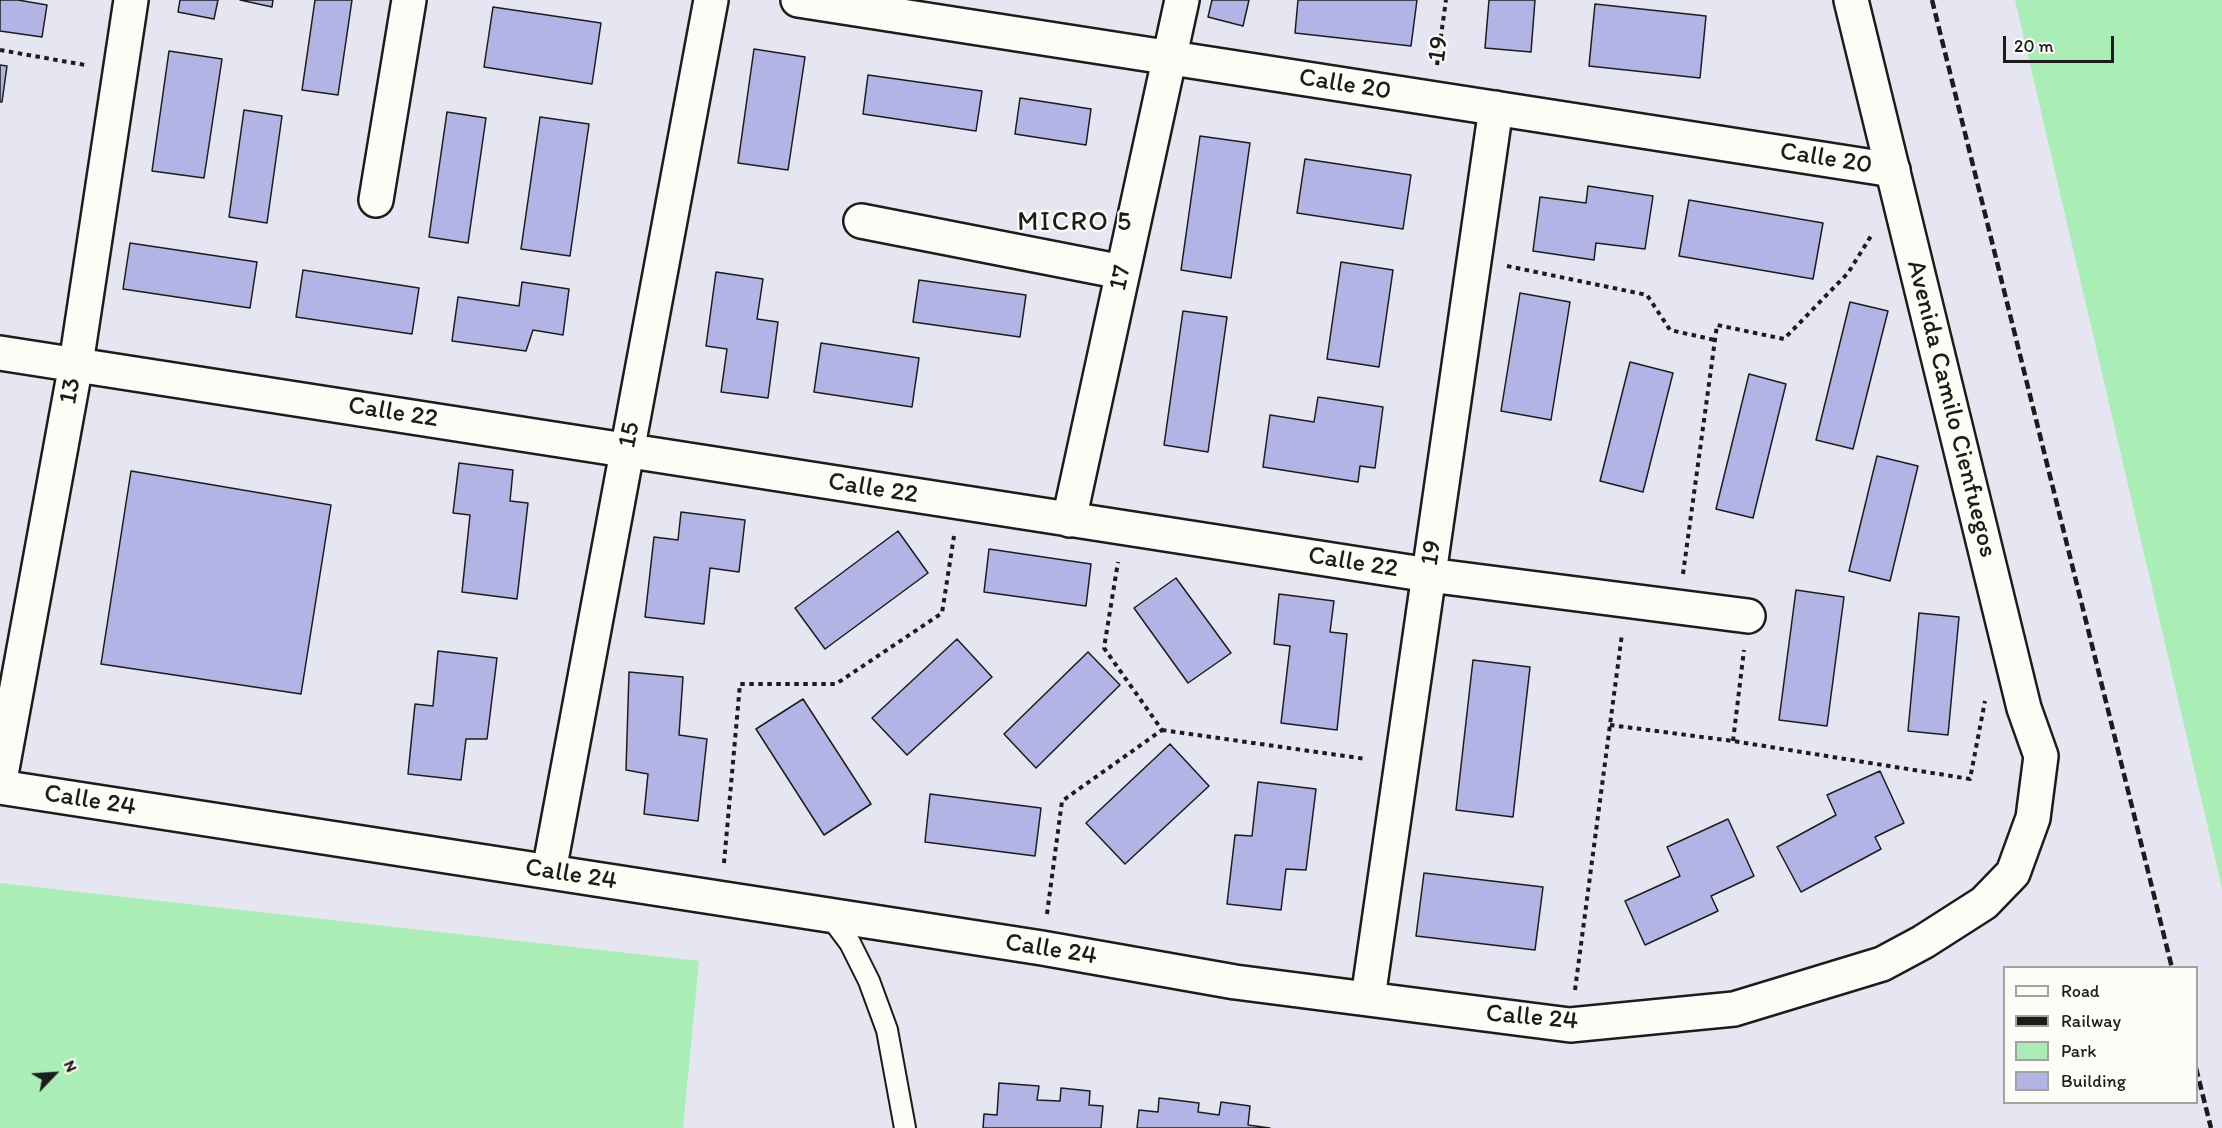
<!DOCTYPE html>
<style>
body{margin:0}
#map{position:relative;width:2222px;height:1128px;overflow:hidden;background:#e6e6f2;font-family:Itim,sans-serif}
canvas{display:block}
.legend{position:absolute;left:2003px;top:966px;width:195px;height:138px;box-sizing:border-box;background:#fdfcf7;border:2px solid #a3a29f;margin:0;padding:8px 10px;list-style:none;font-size:18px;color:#1c1c1c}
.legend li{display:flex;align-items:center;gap:12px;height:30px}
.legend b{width:30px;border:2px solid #a3a29f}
.north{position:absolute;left:24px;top:1044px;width:60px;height:60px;-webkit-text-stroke:4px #fdfcf7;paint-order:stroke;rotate:65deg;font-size:16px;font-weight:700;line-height:24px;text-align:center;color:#1c1c1c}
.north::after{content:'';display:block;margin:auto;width:21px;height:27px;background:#1c1c1c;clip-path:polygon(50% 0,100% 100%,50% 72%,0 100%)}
.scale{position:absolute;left:2003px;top:36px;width:111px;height:27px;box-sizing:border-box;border:3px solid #1c1c1c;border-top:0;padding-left:8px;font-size:18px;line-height:21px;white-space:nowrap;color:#1c1c1c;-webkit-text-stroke:4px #fdfcf7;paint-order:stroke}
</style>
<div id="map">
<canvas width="2222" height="1128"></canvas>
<ul class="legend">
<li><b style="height:8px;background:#fdfcf7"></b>Road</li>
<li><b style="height:8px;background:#1c1c1c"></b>Railway</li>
<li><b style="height:16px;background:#abedb6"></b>Park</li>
<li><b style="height:16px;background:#b2b4e5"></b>Building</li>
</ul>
<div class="north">N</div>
<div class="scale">20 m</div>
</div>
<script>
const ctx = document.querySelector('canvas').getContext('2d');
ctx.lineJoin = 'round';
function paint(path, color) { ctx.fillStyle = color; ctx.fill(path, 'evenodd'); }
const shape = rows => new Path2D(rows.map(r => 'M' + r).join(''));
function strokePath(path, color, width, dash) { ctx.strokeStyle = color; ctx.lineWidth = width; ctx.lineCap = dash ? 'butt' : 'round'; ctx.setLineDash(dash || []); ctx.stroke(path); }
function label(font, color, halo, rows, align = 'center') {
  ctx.font = font + ' Itim,sans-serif'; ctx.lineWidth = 4.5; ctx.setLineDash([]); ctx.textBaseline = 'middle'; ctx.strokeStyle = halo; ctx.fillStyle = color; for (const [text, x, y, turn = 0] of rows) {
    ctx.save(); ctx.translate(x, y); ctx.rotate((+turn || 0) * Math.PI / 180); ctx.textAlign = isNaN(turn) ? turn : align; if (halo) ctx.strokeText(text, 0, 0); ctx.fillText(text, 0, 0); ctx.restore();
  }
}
paint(shape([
 [2015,0,2222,0,2222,888],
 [0,883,699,961,683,1128,0,1128]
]), '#abedb6');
const building = shape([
 [0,0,18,0,47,5,42,37,0,31,0,0],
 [180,0,218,0,214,19,178,12,180,0],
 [240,0,273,0,272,7,240,0],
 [315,0,352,0,338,95,302,90,315,0],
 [1212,0,1249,0,1243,26,1208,17,1212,0],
 [1298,0,1417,0,1411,46,1295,33,1298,0],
 [1489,0,1535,0,1531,52,1485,48,1489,0],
 [1595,4,1706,16,1700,78,1589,66,1595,4],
 [493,7,601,23,592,84,484,67,493,7],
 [754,49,805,57,788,170,738,163,754,49],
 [169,51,222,59,204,178,152,171,169,51],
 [0,65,7,66,2,102,0,102,0,65],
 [868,75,982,91,976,131,863,114,868,75],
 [1020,98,1091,109,1086,145,1015,134,1020,98],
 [244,110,282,116,267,223,229,217,244,110],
 [447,112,486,118,468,243,429,237,447,112],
 [540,117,589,124,570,256,521,249,540,117],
 [1200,136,1250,143,1231,278,1181,270,1200,136],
 [1305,159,1411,175,1403,229,1297,213,1305,159],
 [1588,186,1653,196,1645,249,1596,243,1594,260,1533,251,1540,197,1586,203,1588,186],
 [1689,200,1823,223,1813,279,1679,256,1689,200],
 [130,243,257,262,250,308,123,289,130,243],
 [1341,262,1393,270,1379,367,1327,359,1341,262],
 [303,270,419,288,412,334,296,317,303,270],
 [716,272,763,279,757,319,778,322,768,398,721,392,727,349,706,346,716,272],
 [919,280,1026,295,1020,337,913,322,919,280],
 [522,282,569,289,563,335,533,330,526,351,452,341,458,297,519,306,522,282],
 [1520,293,1570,302,1551,420,1501,411,1520,293],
 [1850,302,1888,311,1853,449,1816,440,1850,302],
 [1183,311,1227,317,1208,452,1164,445,1183,311],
 [821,343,919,358,912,407,814,392,821,343],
 [1630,362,1673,373,1643,492,1600,481,1630,362],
 [1749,374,1786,384,1753,518,1716,509,1749,374],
 [1318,397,1383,407,1375,468,1360,466,1358,482,1263,467,1270,415,1314,422,1318,397],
 [1877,456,1918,466,1890,581,1849,571,1877,456],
 [459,463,513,470,510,501,528,503,517,599,462,592,470,515,453,513,459,463],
 [131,471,331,505,301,694,101,664,131,471],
 [681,512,745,520,739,572,710,568,704,624,645,617,654,537,678,540,681,512],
 [898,531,928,573,825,649,795,608,898,531],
 [989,549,1091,564,1086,606,984,592,989,549],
 [1176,578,1231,653,1188,683,1134,608,1176,578],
 [1796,590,1844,597,1827,726,1779,720,1796,590],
 [1279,594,1334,601,1330,632,1347,634,1337,730,1281,723,1290,646,1274,644,1279,594],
 [1919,613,1959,617,1948,735,1908,731,1919,613],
 [957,639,992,677,907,755,872,718,957,639],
 [438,651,497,658,487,739,466,739,461,780,408,774,415,704,433,706,438,651],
 [1088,652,1120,685,1036,768,1004,734,1088,652],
 [1473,660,1530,667,1513,817,1456,810,1473,660],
 [629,672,683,677,679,735,707,739,698,821,644,814,648,774,626,770,629,672],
 [803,699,871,804,824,835,756,729,803,699],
 [1170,744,1209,786,1125,864,1086,823,1170,744],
 [1880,771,1904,823,1875,837,1881,849,1801,892,1777,847,1836,815,1827,795,1880,771],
 [1258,782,1316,789,1306,870,1286,869,1281,910,1227,904,1235,835,1252,836,1258,782],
 [930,794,1041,808,1035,856,925,842,930,794],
 [1728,819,1754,876,1711,896,1718,911,1645,945,1625,901,1680,876,1667,847,1728,819],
 [1424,873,1543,887,1535,950,1416,936,1424,873],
 [999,1083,1039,1086,1037,1100,1060,1101,1061,1088,1090,1091,1089,1105,1103,1106,1101,1128,983,1128,984,1114,997,1115,999,1083],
 [1159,1098,1199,1103,1198,1112,1219,1115,1221,1102,1250,1106,1248,1125,1270,1128,1137,1128,1139,1110,1158,1112,1159,1098]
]);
paint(building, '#b2b4e5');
strokePath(building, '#1c1c1c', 1.5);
const lane = shape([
 [829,915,850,943,869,981,887,1030,905,1128]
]);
const street = shape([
 [798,0,1893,170],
 [376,200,409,0],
 [861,221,1122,272],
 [0,353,1429,575,1748,616],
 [1069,520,1182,0],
 [0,780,76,364,131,0],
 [549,871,711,0],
 [1368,998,1496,108]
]);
const secondary = shape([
 [0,787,1042,948,1235,982,1570,1025,1734,1009,1882,964,1923,942,1984,903,2013,873,2033,818,2041,756,2024,708,1851,0]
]);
strokePath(lane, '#1c1c1c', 24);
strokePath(street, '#1c1c1c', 38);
strokePath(secondary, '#1c1c1c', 38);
strokePath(shape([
 [0,50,85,65],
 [1437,65,1446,0],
 [1507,266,1647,295,1670,330,1715,340],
 [1683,574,1717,325,1784,339,1848,273,1871,236],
 [1610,725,1733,741,1970,779,1985,701],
 [1162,730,1366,759],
 [1733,741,1744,650],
 [724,863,740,684,836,684,942,613,954,536],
 [1047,914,1062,801,1162,730,1104,648,1118,562],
 [1575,990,1622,634]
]), '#1c1c1c', 4, [4.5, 4.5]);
strokePath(lane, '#fdfcf7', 20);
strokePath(street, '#fdfcf7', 33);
strokePath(secondary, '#fdfcf7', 33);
strokePath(shape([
 [1932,0,2172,968],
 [2196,1068,2211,1128]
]), '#1c1c1c', 4.5, [9, 4.5]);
label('26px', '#1c1c1c', '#fdfcf7', [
 ["19",1439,49,-83],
 ["Calle 20",1345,85,9],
 ["Calle 20",1826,159,9],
 ["17",1121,278,-78],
 ["13",71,391,-80],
 ["Avenida Camilo Cienfuegos",1951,409,76],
 ["Calle 22",393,413,9],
 ["15",630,435,-79],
 ["Calle 22",873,489,9],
 ["19",1432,553,-82],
 ["Calle 22",1353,563,9],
 ["Calle 24",90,801,9],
 ["Calle 24",571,875,9],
 ["Calle 24",1051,950,9],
 ["Calle 24",1532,1018,5]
]);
ctx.letterSpacing = '1.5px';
label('27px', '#1c1c1c', '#fdfcf7', [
 ["MICRO 5",1075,223]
]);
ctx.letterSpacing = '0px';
</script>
